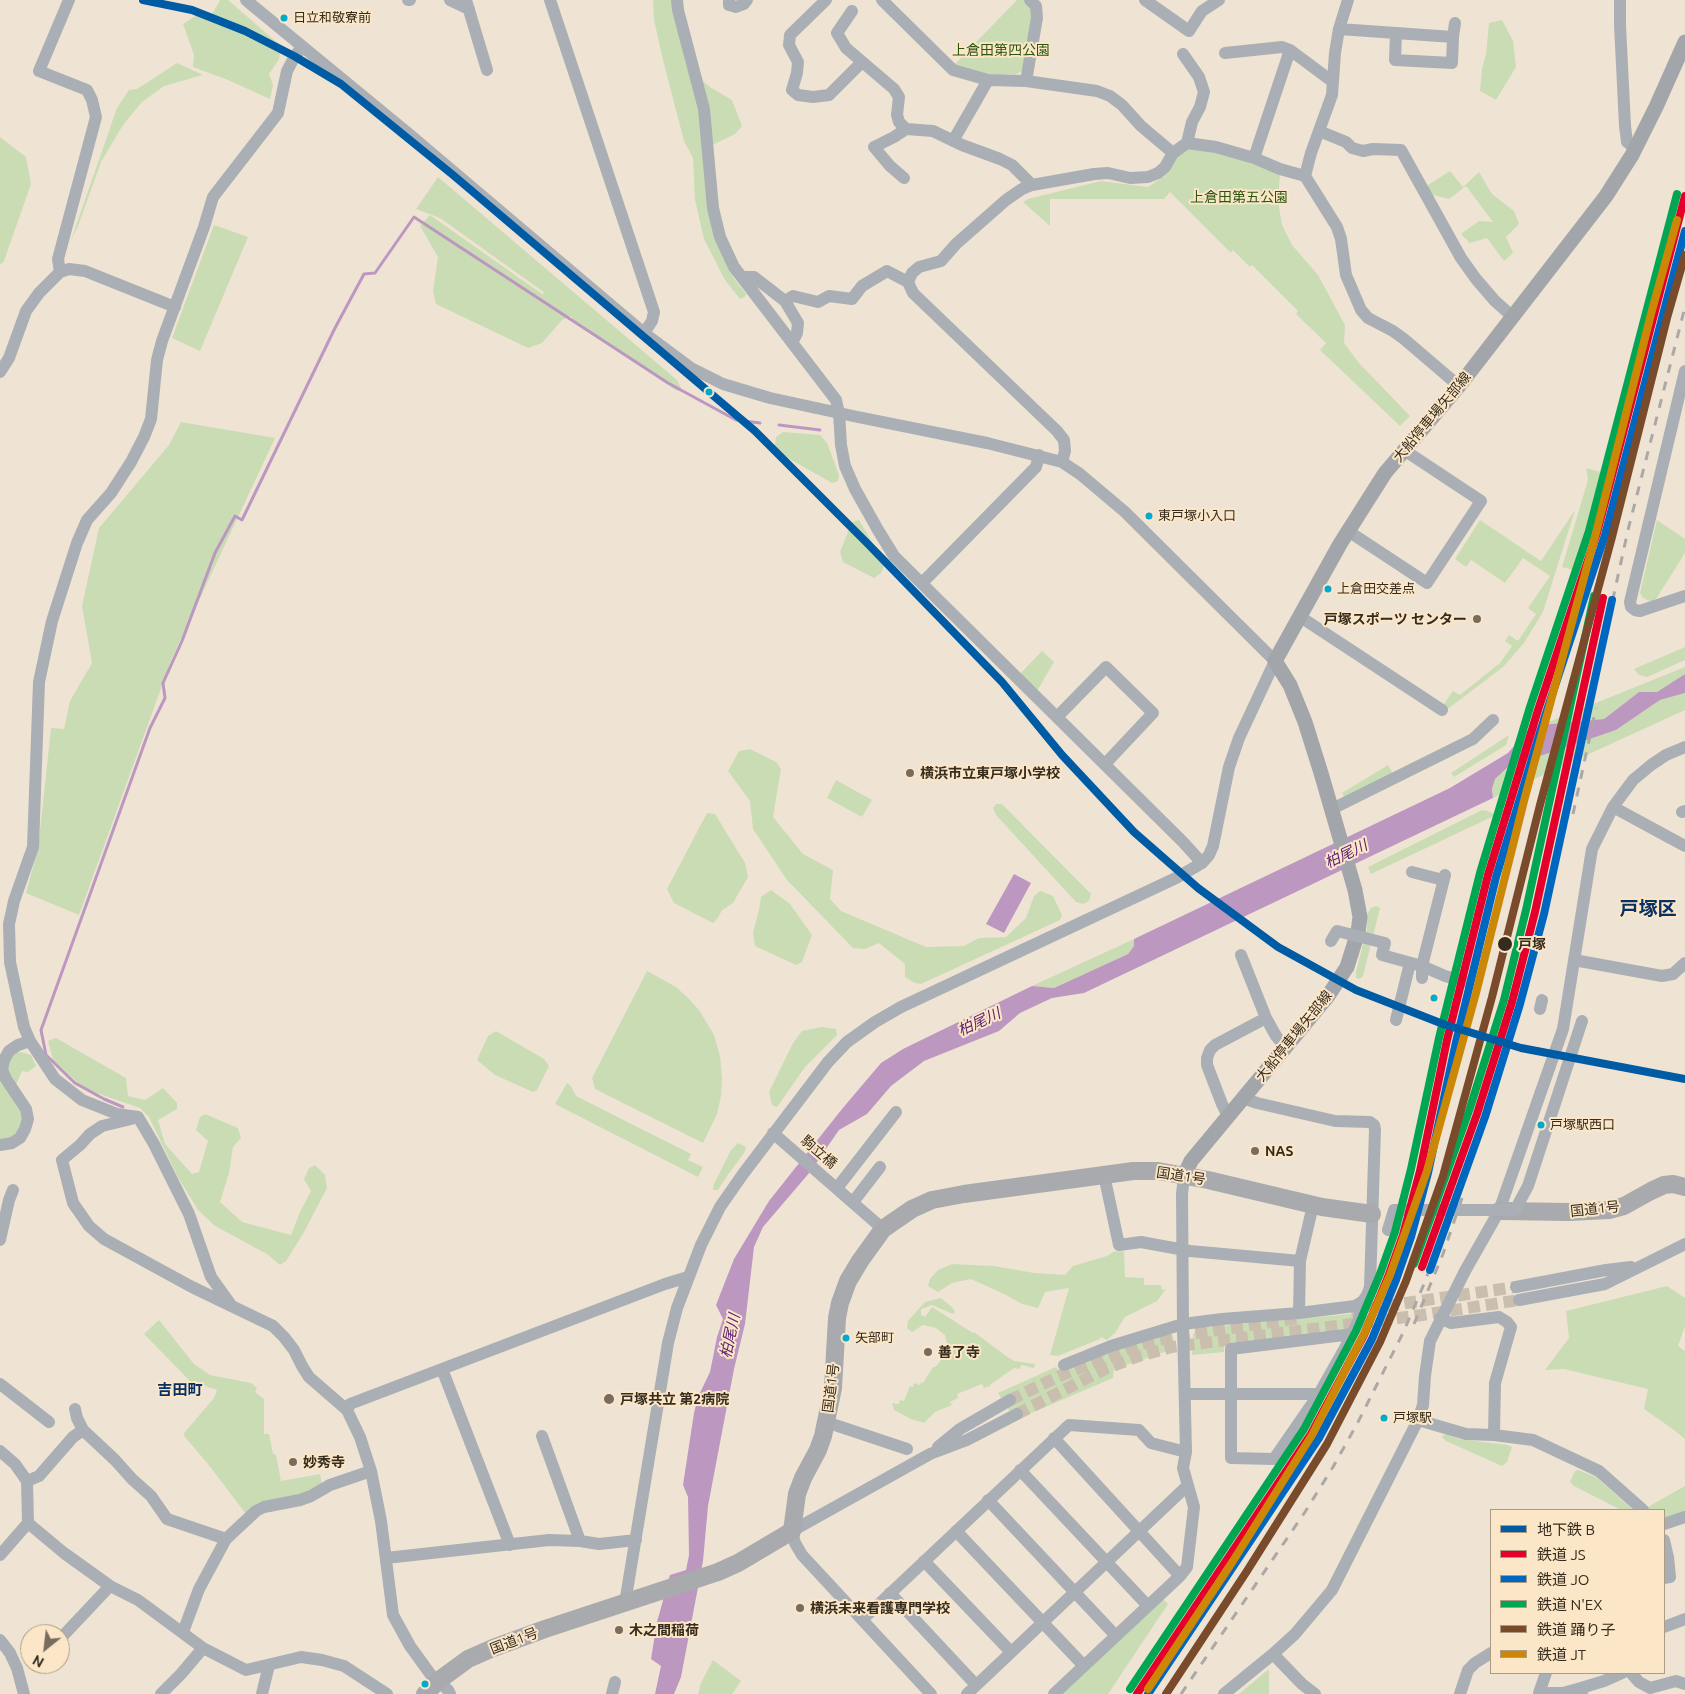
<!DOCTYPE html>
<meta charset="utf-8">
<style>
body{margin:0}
#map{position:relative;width:1685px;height:1694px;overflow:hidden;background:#efe4d4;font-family:Ubuntu,"Noto Sans JP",sans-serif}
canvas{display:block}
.legend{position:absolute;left:1490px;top:1509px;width:175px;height:165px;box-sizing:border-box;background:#fbe6c8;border:1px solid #ac9c84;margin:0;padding:6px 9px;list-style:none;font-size:15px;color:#362c1d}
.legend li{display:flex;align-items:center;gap:10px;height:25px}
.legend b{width:25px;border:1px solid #ac9c84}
.north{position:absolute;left:20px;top:1624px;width:50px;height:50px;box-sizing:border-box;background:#fbe6c8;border:1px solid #ac9c84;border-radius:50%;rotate:209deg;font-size:14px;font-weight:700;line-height:20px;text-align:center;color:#362c1d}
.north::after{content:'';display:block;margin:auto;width:18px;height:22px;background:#776c5d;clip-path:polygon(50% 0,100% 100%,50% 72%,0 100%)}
</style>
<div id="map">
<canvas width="1685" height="1694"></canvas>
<ul class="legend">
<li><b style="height:6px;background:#005ba5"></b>地下鉄 B</li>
<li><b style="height:6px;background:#e4002b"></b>鉄道 JS</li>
<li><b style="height:6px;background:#0067c0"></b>鉄道 JO</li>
<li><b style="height:6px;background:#00a651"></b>鉄道 N'EX</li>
<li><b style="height:6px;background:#7a4b2a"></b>鉄道 踊り子</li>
<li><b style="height:6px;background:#cd8707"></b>鉄道 JT</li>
</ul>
<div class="north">N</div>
</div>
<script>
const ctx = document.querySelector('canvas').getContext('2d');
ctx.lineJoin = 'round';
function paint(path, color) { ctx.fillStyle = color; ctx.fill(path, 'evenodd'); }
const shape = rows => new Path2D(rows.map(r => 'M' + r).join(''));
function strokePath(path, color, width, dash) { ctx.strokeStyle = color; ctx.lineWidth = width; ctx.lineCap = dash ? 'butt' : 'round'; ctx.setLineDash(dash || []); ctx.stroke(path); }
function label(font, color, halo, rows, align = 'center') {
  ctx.font = font + ' Ubuntu,"Noto Sans JP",sans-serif'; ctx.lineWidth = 4; ctx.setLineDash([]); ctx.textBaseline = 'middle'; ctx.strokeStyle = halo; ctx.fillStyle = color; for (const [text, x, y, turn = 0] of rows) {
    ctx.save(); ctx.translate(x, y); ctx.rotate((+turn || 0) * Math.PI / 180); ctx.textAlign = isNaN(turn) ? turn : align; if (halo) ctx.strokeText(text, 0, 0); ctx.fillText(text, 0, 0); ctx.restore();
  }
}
paint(shape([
 [220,0,228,0,281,46,279,59,269,74,273,85,270,99,228,80,193,67,194,55,183,24,197,15,209,20],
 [653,0,671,0,687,68,710,87,732,100,742,126,735,134,704,149,719,247,733,277,746,294,745,297,740,299,725,280,704,239,695,200,693,158,684,141,663,60,654,20],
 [1017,0,1025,0,1032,7,1033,20,1023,70,1017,74,988,74,964,68,955,64],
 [1502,20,1513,41,1516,67,1496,100,1480,91,1482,69,1486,54,1489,23],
 [177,63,203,75,164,86,142,102,123,125,101,162,78,226,71,240,117,108,129,90,137,89],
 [0,137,26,157,31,184,4,261,0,265],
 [1188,148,1216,151,1280,174,1278,201,1282,225,1292,245,1318,275,1345,325,1344,343,1359,363,1410,416,1400,426,1320,350,1326,343,1296,314,1298,311,1252,265,1250,267,1233,250,1231,253,1170,192,1164,199,1050,199,1050,226,1023,202,1028,199,1101,181,1148,187,1164,176,1167,179,1164,175,1178,156],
 [1450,171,1463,187,1479,172,1492,194,1514,211,1519,224,1506,237,1513,253,1504,261,1487,238,1470,243,1461,234,1479,221,1493,222,1466,186,1449,199,1429,194,1425,187],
 [438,177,677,380,682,390,677,391,576,323,571,316,562,320,542,343,528,348,436,304,433,291,438,257,420,226,430,215,542,294,545,293,440,218,416,209],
 [214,225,248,237,200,351,172,338],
 [181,422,275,438,172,658,79,915,26,893,38,849,51,728,64,729,70,701,92,663,82,606,99,528,169,445],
 [783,432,820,435,827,443,839,475,838,481,832,483,779,453,775,446,776,437],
 [1586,468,1601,472,1590,512,1596,514,1577,571,1562,567,1588,480],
 [1575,510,1543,612,1524,643,1503,667,1445,711,1441,708,1453,691,1460,695,1500,663,1512,646,1505,641,1509,635,1518,641,1536,614,1528,608,1550,576,1523,558,1505,583,1471,560,1466,567,1455,559,1480,520,1541,561],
 [859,520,885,564,881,573,874,578,843,562,840,552,852,522],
 [1657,520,1685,539,1685,553,1656,599,1652,602,1643,598,1640,593],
 [1685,647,1685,660,1647,677,1639,675,1634,669],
 [1042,651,1054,662,1037,691,1020,674],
 [1685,667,1685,674,1657,692,1639,692,1604,719,1541,725],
 [1685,693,1685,710,1493,798,1492,789,1495,779,1508,767,1616,730,1660,700],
 [1509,735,1506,745,1454,777,1451,773],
 [750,749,776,762,781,769,773,817,803,854,833,870,830,899,841,911,926,947,964,946,979,938,1006,937,1026,918,1034,896,1040,891,1053,896,1062,915,1060,920,921,984,915,983,905,977,905,964,879,943,865,949,853,948,787,880,753,829,750,801,728,771,739,751],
 [1388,765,1394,775,1345,798,1342,793],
 [836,780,872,800,862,817,827,798],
 [996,804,1002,804,1091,894,1089,901,1083,904,1076,902,996,815,993,808],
 [1482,810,1488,811,1496,815,1371,874,1368,867],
 [707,813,715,814,745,863,748,877,733,903,722,910,718,918,713,923,674,903,667,889],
 [771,890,790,904,812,935,802,962,796,965,755,946,753,933,759,910,761,897],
 [1376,906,1380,908,1363,976,1360,979,1356,978,1356,972,1367,928,1367,914,1371,908],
 [1134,939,1134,946,1128,954,1054,988,1032,986],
 [647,971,676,987,688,998,699,1010,714,1035,720,1056,722,1078,721,1096,717,1114,703,1143,595,1089,592,1078],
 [822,1027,836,1029,837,1035,805,1067,777,1107,772,1105,769,1092,793,1043,802,1031],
 [496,1031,544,1059,549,1066,537,1090,533,1092,495,1075,477,1060,488,1036],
 [56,1038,126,1078,128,1096,145,1100,163,1088,177,1103,177,1109,158,1120,165,1144,192,1174,199,1172,208,1141,196,1130,200,1117,205,1114,238,1128,241,1138,233,1147,229,1173,220,1202,242,1222,291,1235,300,1212,311,1191,304,1179,309,1168,315,1165,325,1175,327,1188,303,1234,286,1261,280,1265,267,1254,215,1226,198,1210,178,1177,149,1117,140,1108,85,1089,53,1060,48,1041],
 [21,1052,31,1055,36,1066,28,1072,22,1071,16,1085,6,1070,8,1061,16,1053],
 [0,1077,21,1112,23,1120,19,1130,13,1138,0,1140],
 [567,1083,571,1086,576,1096,691,1154,688,1160,703,1167,698,1177,555,1104],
 [738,1143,746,1147,744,1153,727,1176,718,1190,713,1190,714,1184,731,1150],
 [1124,1251,1125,1277,1144,1278,1144,1285,1161,1285,1162,1290,1166,1289,1157,1301,1125,1317,1115,1333,1107,1340,1101,1337,1100,1339,1058,1356,1050,1355,1069,1288,1045,1292,1038,1308,1022,1304,1006,1295,971,1279,952,1283,938,1292,928,1286,930,1279,938,1270,952,1264,994,1266,1034,1273,1065,1275,1073,1266,1107,1256,1113,1252],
 [1667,1286,1685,1298,1685,1326,1678,1346,1685,1351,1685,1439,1674,1430,1644,1409,1648,1389,1564,1369,1545,1370,1569,1338,1566,1311],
 [941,1298,953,1308,955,1312,953,1314,932,1305,921,1309,921,1315,925,1317,932,1307,973,1333,974,1332,1006,1356,1014,1361,1035,1364,1034,1368,1021,1365,1020,1369,1014,1368,990,1385,990,1386,984,1388,982,1384,957,1394,958,1398,950,1402,952,1405,935,1412,924,1423,911,1419,894,1410,892,1403,899,1404,900,1400,904,1401,910,1386,913,1387,914,1383,920,1385,921,1382,923,1383,933,1367,935,1367,940,1362,944,1347,947,1344,945,1335,936,1328,923,1325,912,1332,907,1328,908,1321,925,1302],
 [1351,1314,1353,1316,1348,1328,1224,1344,1224,1352,1192,1355,1193,1335,1198,1328],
 [159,1320,194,1364,210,1375,251,1383,257,1388,255,1392,264,1399,264,1434,269,1434,273,1454,276,1455,281,1481,320,1474,322,1484,305,1494,246,1514,208,1464,184,1436,184,1433,214,1398,217,1390,190,1381,144,1334],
 [1169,1332,1173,1335,1174,1346,1171,1350,1114,1369,1113,1378,1015,1420,998,1393,1056,1367,1060,1372,1111,1351],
 [1445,1434,1459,1439,1508,1445,1512,1447,1507,1462,1502,1466,1446,1441,1442,1437],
 [1578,1470,1596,1477,1633,1510,1621,1510,1574,1486,1570,1482,1575,1471],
 [1685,1486,1685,1513,1664,1518,1664,1510,1649,1510,1646,1508],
 [1163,1599,1168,1604,1108,1694,1062,1694],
 [713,1660,741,1681,732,1694,698,1694,701,1683],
 [1269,1669,1269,1694,1239,1694]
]), '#cadcb4');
paint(shape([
 [1685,674,1685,693,1660,700,1616,730,1508,767,1495,779,1492,789,1493,798,1084,993,1052,998,1020,1013,999,1031,924,1061,891,1086,867,1114,839,1130,810,1172,763,1227,754,1247,745,1324,734,1369,708,1506,703,1561,681,1677,674,1694,655,1694,661,1666,651,1659,657,1622,670,1575,686,1570,689,1555,688,1497,683,1485,694,1413,698,1397,710,1372,717,1337,723,1319,716,1305,734,1259,769,1201,842,1109,881,1063,903,1049,1032,986,1054,988,1128,954,1134,946,1134,939,1450,788,1508,753,1514,746,1519,734,1541,725,1604,719,1639,692,1657,692],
 [1014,874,1031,883,1004,933,986,924]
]), '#bc98c1');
strokePath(shape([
 [779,425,820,430],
 [123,1107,104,1099,75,1083,46,1055,41,1030,150,728,165,698,163,683,182,641,215,553,235,516,242,520,335,328,364,274,375,273,414,217,668,383,736,420,760,423]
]), '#bc98c1', 3);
strokePath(shape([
 [1351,1311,1516,1287],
 [1010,1400,1062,1375,1137,1345,1176,1336,1299,1318],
 [1017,1414,1107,1368,1139,1356,1172,1347,1422,1315,1519,1300]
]), '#cabfaf', 12, [12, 6]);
strokePath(shape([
 [246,0,410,135,644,333,691,368,723,384,770,398,853,416,987,443,1062,462,1080,474,1125,512,1275,661,1239,738,1229,767,1213,846,1209,855,1202,863,1176,878,901,1007,875,1022,847,1042,828,1062,743,1174,720,1207,701,1245,677,1308,668,1343,625,1603],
 [408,0,410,0],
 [450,0,469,9],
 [466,0,487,70],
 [550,0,654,312,652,321,644,333],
 [677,0,678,10,704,109,713,208,720,237,734,267,836,400,839,413,841,445,845,466,855,489,878,530,894,556,1183,842,1202,863],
 [729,0,729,5,736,7,744,4,747,0],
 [826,0,790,35,789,45,798,62,797,73,792,90,798,95,813,97,829,95,862,62],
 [882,0,953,70,988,80,1026,81,1097,91,1110,96,1122,105,1141,126,1173,153],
 [1145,0,1189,31,1202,11,1219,0],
 [1620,0,1620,25,1625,126,1627,142,1635,148],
 [852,11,837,33,846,48,894,89,899,97,897,115,899,122,906,129],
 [1339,29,1453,37,1455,23],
 [1396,33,1395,60,1452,63,1453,37],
 [1225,53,1282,47,1290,50],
 [1183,54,1199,77,1204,92,1200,107,1192,122,1187,143],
 [1026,81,1037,18,1036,6,1030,0],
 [1319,131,1346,142,1352,148,1363,151,1373,149,1401,150,1461,258,1476,279,1495,301,1513,317],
 [953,141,988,80],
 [1254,158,1290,50,1333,82],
 [1305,176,1311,153,1332,95,1335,53,1339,29,1348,0],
 [904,178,890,166,874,147,894,137,906,129,933,131,962,145,1000,159,1012,165,1032,185],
 [60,272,58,259,96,117,92,100,87,90,39,71,69,0],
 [742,277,754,277,785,301,798,323,797,333,792,343],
 [785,301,793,296,818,302,829,296,852,299,862,286,887,271,908,282],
 [1685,371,1630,602,1631,607,1635,610,1640,611,1685,596],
 [0,372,9,358,26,311,39,293,60,272,69,269,85,271,175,307],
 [1062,462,1065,451,1064,440,1057,431,913,293,908,282,912,273,919,267,941,261,956,244,1006,200,1022,189,1032,185,1094,174,1108,173,1130,178,1148,177,1158,173,1165,167,1173,153,1187,143,1216,147,1254,158,1280,169,1305,176,1337,227,1341,239,1346,275,1361,310,1368,318,1393,331,1404,339,1459,386],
 [1348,531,1427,583,1481,501,1404,450],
 [922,583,1036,467,1039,455],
 [1299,616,1442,710],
 [1057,717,1106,667,1153,713,1105,764],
 [1613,807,1685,846],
 [1332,809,1473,739,1493,720],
 [1682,812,1685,811],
 [1412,872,1443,880],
 [1241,955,1266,1018,1276,1036,1285,1047],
 [1574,960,1662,976,1673,974,1685,963],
 [1422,978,1422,966,1445,875],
 [1540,1009,1542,1000],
 [1396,1020,1410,963],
 [1228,1116,1222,1104,1207,1065,1207,1058,1210,1050,1215,1045,1266,1018],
 [138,1117,117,1114,82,1100,55,1079,30,1041,24,1027,19,1004,10,962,9,924,14,901,33,847,39,682,52,621,77,543,87,520,111,493,131,462,144,437,151,419,157,360,162,341,204,227,213,197,278,113,287,71,295,56,302,47],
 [138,1117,154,1144,189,1214,211,1277,231,1305],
 [131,1119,102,1126,90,1134,80,1145,62,1160,73,1203,89,1226,104,1239,192,1287,273,1326,284,1337,294,1350,302,1366,309,1377,347,1410,360,1437,371,1471,381,1521,393,1615,410,1646,431,1675,448,1690,450,1694],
 [773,1133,883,1229],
 [0,1145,12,1143,20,1138,25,1129,28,1119,26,1109,6,1079,2,1070,4,1060,9,1051,18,1045,30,1041],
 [1104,1175,1119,1245,1141,1242,1190,1251,1300,1261,1313,1205],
 [837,1188,896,1112],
 [853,1202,880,1167],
 [0,1240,9,1200,13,1190],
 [1516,1287,1606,1270,1631,1267],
 [1519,1300,1605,1284,1685,1244],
 [1299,1313,1300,1261],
 [1440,1318,1451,1323,1499,1317,1507,1322,1511,1327,1495,1383,1494,1435],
 [1352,1334,1231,1349,1231,1458,1274,1459,1319,1394,1345,1348,1358,1322,1363,1301],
 [1064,1365,1111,1346,1183,1324,1222,1319,1299,1313,1355,1306,1363,1301,1367,1295,1370,1287,1375,1129,1374,1125,1370,1122,1335,1121,1257,1103,1243,1098],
 [442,1369,510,1545],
 [0,1384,49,1422],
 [1185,1394,1319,1394],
 [75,1409,77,1418,83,1430,115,1460,132,1479,151,1496,167,1519,226,1539],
 [347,1410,350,1404,665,1284,688,1277],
 [1418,1420,1466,1434,1494,1435,1533,1440,1599,1471,1643,1510],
 [826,1422,907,1449],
 [542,1436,580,1541],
 [1054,1438,1180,1576],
 [938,1447,960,1429,1010,1400],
 [0,1451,15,1464,27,1481,28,1523,64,1553,110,1586,138,1600,203,1648,246,1670,301,1657,322,1660,344,1666,387,1694],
 [1020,1470,1148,1606],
 [27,1481,39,1476,73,1437,83,1430],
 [988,1500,1116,1636],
 [1664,1524,1685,1517],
 [956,1531,1084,1666],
 [1664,1540,1668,1557,1670,1577,1664,1578],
 [0,1555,28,1523],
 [386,1558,549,1540,580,1541,599,1544,636,1540],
 [924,1561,1011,1652],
 [890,1593,976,1685],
 [862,1620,1069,1425,1139,1430,1151,1443,1186,1452],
 [1664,1627,1685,1619],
 [183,1632,199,1589,226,1539,256,1511,264,1507,300,1500,311,1496,330,1485,371,1471],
 [60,1639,110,1586],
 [0,1640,10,1653,17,1668,24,1694],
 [1273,1654,1302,1684,1315,1694],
 [1546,1673,1539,1693,1563,1693,1581,1688,1582,1694],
 [1631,1673,1639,1682,1650,1688,1676,1681,1685,1684],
 [1581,1688,1604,1681,1622,1673],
 [161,1694,181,1674,203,1648],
 [262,1694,269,1665],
 [612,1694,615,1682],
 [931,1694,802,1555,795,1543,792,1531,930,1454,967,1440,1017,1414],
 [967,1694,1187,1486],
 [1054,1694,1180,1576,1187,1567,1194,1507,1183,1468,1186,1452,1183,1324,1182,1194,1184,1176],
 [1224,1694,1273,1654,1295,1634,1332,1590,1418,1420,1423,1405,1425,1376,1430,1341,1465,1271,1499,1211,1563,1029,1592,849,1613,807,1633,780,1651,765,1666,755,1685,747],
 [1460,1694,1468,1670,1475,1663,1491,1653]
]), '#aaafb5', 12);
strokePath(shape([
 [1184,1176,1191,1161,1328,996,1347,967,1358,932,1360,917,1355,890,1321,773,1305,722,1290,685,1275,661,1340,544,1385,473,1459,386,1606,196,1632,155,1656,107,1685,42]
]), '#a2a6ab', 15);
strokePath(shape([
 [1499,1211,1569,1212,1609,1210,1624,1206,1651,1191,1664,1185,1673,1184,1685,1187],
 [425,1694,438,1681,468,1659,493,1648,545,1629,718,1572,738,1563,792,1531,797,1494,803,1478,818,1450,823,1436,833,1388,837,1318,840,1303,848,1281,860,1261,883,1229,912,1209,932,1200,964,1194,1104,1175,1133,1171,1158,1171,1208,1180,1322,1207,1372,1214]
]), '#a8aaad', 18);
strokePath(shape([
 [1573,814,1596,708],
 [1414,1324,1443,1254,1463,1195],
 [1181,1694,1305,1512,1333,1467,1357,1424,1403,1333,1424,1284,1438,1246,1483,1115,1519,1004,1544,914,1628,530,1685,307]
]), '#aca8a5', 3, [9, 9]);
strokePath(shape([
 [1331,941,1337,931,1385,943,1382,955,1422,966,1445,976,1467,982],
 [1388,1230,1394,1210,1515,1210,1528,1186,1582,1021]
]), '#aaafb5', 12);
strokePath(shape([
 [1422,1267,1477,1114,1512,1002,1535,912,1603,598],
 [1137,1694,1311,1434,1364,1335,1388,1277,1403,1235,1420,1171,1447,1040,1488,875,1538,710,1597,533,1685,196]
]), '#e4002b', 8);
strokePath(shape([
 [1430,1270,1485,1117,1520,1004,1544,914,1612,600],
 [1148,1694,1319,1438,1372,1339,1396,1280,1411,1237,1428,1173,1456,1042,1496,877,1546,713,1605,535,1685,231]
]), '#0067c0', 8);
strokePath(shape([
 [1414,1264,1469,1111,1504,1000,1526,910,1594,596],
 [1130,1689,1304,1429,1356,1331,1380,1274,1395,1232,1411,1169,1439,1038,1480,873,1530,707,1589,531,1677,194]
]), '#00a651', 8);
strokePath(shape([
 [1166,1694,1247,1571,1327,1444,1380,1342,1406,1281,1443,1176,1492,997,1540,805,1612,537,1667,318,1685,255]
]), '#7a4b2a', 8);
strokePath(shape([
 [1148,1689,1233,1561,1312,1435,1364,1334,1390,1275,1427,1171,1476,993,1524,801,1596,533,1651,314,1677,220]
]), '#cd8707', 8);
strokePath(shape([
 [143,0,192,10,245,31,294,56,341,84,453,175,755,431,867,543,1002,682,1062,755,1134,832,1198,888,1278,947,1356,990,1443,1024,1521,1048,1685,1079]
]), '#005ba5', 8);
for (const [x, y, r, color] of [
 [284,18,4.5,"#00a9ce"],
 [709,392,4.5,"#00a9ce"],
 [1149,516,4.5,"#00a9ce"],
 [1328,589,4.5,"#00a9ce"],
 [1477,619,5,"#776c5d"],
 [910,773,5,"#776c5d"],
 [1505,944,8,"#362c1d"],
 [1434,998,4.5,"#00a9ce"],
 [1541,1125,4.5,"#00a9ce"],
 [1255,1151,5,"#776c5d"],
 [846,1338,4.5,"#00a9ce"],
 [928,1352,5,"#776c5d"],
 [609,1399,6,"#776c5d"],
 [1384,1418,4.5,"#00a9ce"],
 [293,1462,5,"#776c5d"],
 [800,1608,5,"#776c5d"],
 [619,1630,5,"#776c5d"],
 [425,1684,4.5,"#00a9ce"]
]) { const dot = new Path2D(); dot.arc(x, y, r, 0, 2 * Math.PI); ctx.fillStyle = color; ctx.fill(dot); strokePath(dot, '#fbe6c8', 2); }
label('13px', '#362c1d', '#fbe6c8', [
 ["日立和敬寮前",293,18],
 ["東戸塚小入口",1158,516],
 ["上倉田交差点",1337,589],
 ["戸塚駅西口",1550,1125],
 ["矢部町",855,1338],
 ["戸塚駅",1393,1418]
], 'left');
label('14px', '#2a560e', '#fbe6c8', [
 ["上倉田第四公園",1001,50],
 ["上倉田第五公園",1239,197]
]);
label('14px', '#362c1d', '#fbe6c8', [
 ["大船停車場矢部線",1432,417,-50],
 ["大船停車場矢部線",1294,1036,-51],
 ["駒立橋",819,1152,41],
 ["国道1号",1181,1176,9],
 ["国道1号",1595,1209,-6],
 ["国道1号",831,1388,-83],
 ["国道1号",514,1641,-21]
]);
label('bold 14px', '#362c1d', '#fbe6c8', [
 ["戸塚スポーツ センター",1467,619,"right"],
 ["横浜市立東戸塚小学校",920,773],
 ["NAS",1265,1151],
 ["善了寺",938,1352],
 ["戸塚共立 第2病院",620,1399],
 ["妙秀寺",303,1462],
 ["横浜未来看護専門学校",810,1608],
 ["木之間稲荷",629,1630]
], 'left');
label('bold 14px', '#362c1d', '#fbe6c8', [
 ["戸塚",1518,944]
], 'left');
label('italic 15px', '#5f2473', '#fbe6c8', [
 ["柏尾川",1346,854,-26],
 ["柏尾川",979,1022,-25],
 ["柏尾川",730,1336,-78]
]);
label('bold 15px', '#073164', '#fbe6c8', [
 ["吉田町",180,1390]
]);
label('bold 19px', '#073164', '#fbe6c8', [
 ["戸塚区",1648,909]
]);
</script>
